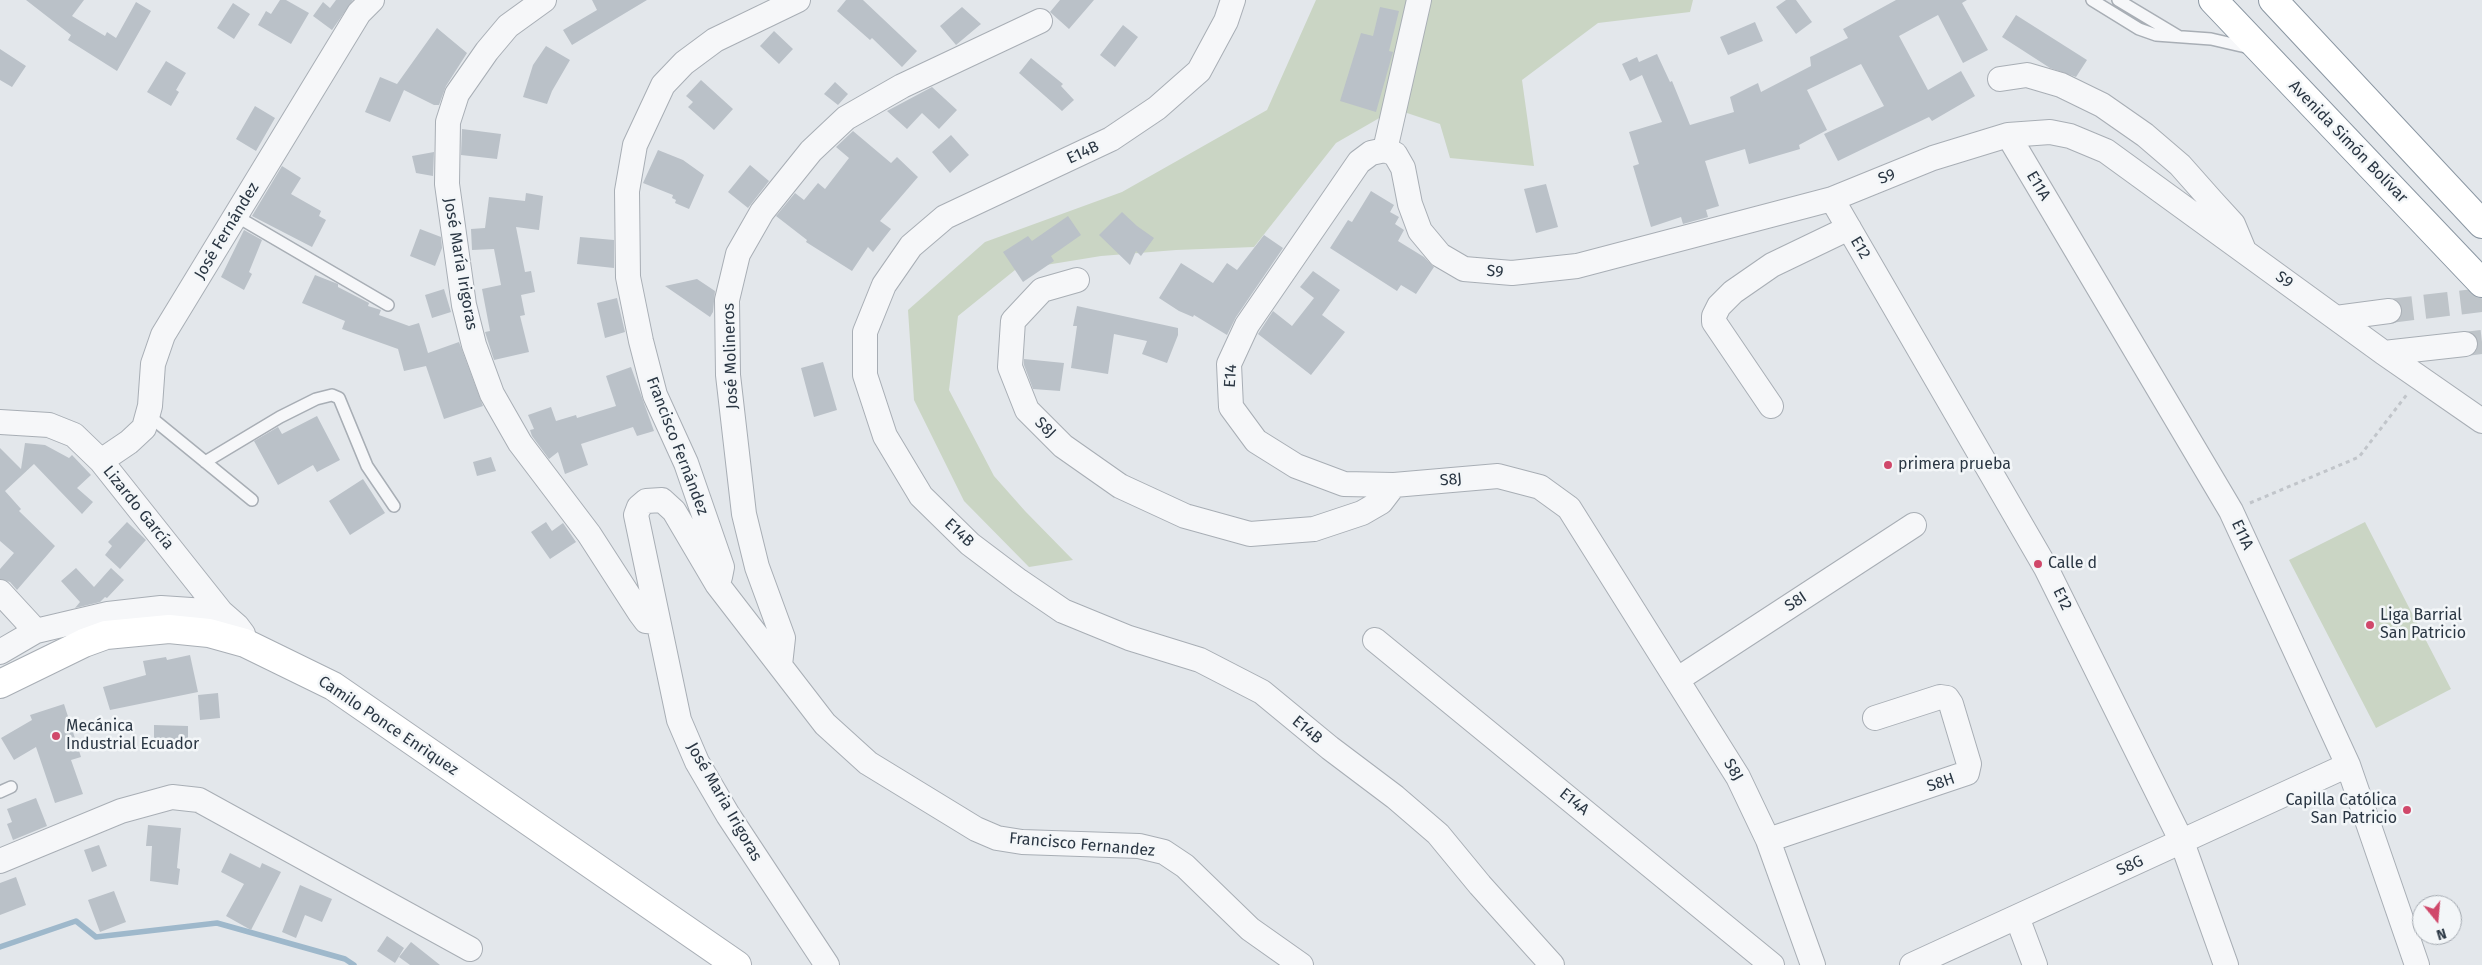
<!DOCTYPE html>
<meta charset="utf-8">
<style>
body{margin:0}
#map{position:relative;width:2482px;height:965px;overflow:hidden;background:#e3e7eb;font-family:"Fira Sans",sans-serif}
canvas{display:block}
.north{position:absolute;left:2412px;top:895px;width:50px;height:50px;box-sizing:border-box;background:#f3f6f8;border:1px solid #a3a9b0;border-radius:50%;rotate:163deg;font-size:14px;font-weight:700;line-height:20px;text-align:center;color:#2a3643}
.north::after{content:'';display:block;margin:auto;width:18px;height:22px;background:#d0486a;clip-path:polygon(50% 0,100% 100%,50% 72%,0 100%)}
</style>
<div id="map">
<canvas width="2482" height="965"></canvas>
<div class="north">N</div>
</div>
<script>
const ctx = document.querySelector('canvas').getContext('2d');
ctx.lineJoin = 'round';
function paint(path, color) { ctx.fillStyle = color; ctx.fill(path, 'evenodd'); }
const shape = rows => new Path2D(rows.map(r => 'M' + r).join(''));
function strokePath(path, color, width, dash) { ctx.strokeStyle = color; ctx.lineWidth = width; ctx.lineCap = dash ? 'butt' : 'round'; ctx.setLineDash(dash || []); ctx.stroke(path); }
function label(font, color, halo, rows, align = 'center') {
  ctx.font = font + ' "Fira Sans",sans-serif'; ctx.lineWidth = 5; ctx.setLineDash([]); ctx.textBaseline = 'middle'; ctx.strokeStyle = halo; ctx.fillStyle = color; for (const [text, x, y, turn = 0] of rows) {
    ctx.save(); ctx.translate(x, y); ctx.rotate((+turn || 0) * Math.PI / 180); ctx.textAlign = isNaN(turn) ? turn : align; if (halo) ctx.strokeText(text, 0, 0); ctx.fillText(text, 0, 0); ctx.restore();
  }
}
paint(shape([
 [1316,0,1693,0,1690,12,1598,23,1522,80,1534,166,1450,158,1440,124,1395,109,1336,143,1254,247,1176,250,1101,256,1015,270,958,316,949,390,994,476,1025,511,1073,560,1029,567,964,501,914,400,908,310,985,242,1122,192,1267,110],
 [2365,522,2451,689,2376,728,2289,560]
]), '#cad5c4');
strokePath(shape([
 [0,947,76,921,96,937,217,923,345,959,354,965]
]), '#9eb8cb', 5.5);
paint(shape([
 [26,0,84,0,72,16,105,36,107,32,116,38,136,2,151,11,117,71,68,40,71,35],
 [280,0,286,0,309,13,291,44,258,25,266,11,271,14],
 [336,0,353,0,332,30,313,16,323,2,330,8],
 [592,0,647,0,572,45,563,30,597,10],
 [846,0,863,0,917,51,902,67,872,38,870,40,837,11],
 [1060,0,1094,0,1069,29,1050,12],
 [1786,0,1796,0,1812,22,1796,34,1776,7],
 [1896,0,1967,0,1962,3,1988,50,1963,63,1938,15,1899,36,1928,90,1961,71,1975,96,1932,121,1929,117,1838,161,1824,134,1884,106,1861,64,1807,90,1827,130,1799,145,1800,149,1749,164,1745,149,1705,161,1719,206,1706,210,1708,217,1683,224,1681,217,1651,227,1633,166,1639,164,1629,132,1662,122,1642,75,1630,81,1622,64,1637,57,1639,62,1657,54,1670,82,1672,81,1690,125,1734,112,1730,97,1758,83,1761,92,1811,66,1810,57,1848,38,1843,29],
 [233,3,250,14,234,39,217,28],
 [962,7,981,24,956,45,940,26],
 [1380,7,1399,11,1389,51,1393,52,1376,112,1340,101,1361,33,1373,36],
 [2016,15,2087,60,2076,77,2050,68,2002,37],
 [1755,22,1763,41,1728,55,1720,37],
 [1123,25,1138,37,1115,67,1100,55],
 [437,28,467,53,446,86,439,105,434,105,404,90,390,122,365,112,380,77,397,84],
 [774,31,793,49,779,64,760,46],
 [546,46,570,60,552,91,547,104,523,97,533,65],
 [0,49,26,66,12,87,0,80],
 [1031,58,1063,84,1061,86,1074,100,1062,111,1019,73],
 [166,61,186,73,176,90,179,92,171,106,147,92],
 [701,80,733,109,714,130,688,107,693,102,686,96],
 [835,82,848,94,838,105,824,94],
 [932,87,957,110,939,129,922,113,907,129,887,111],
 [255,106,275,118,256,151,236,139],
 [462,129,501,134,497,159,461,155],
 [853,131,891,163,897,157,918,177,880,221,891,229,873,252,868,247,852,271,806,242,807,240,776,216,795,193,804,200,818,183,825,189,849,158,836,147],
 [951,135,969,155,950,173,932,152],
 [658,150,683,160,704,175,689,209,675,203,676,200,672,198,673,195,643,183],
 [434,152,433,176,416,173,412,156],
 [750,165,769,181,748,208,728,192],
 [282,166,301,178,291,194,321,211,319,216,326,220,312,247,252,216],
 [1546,184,1558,227,1536,233,1524,189],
 [1371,191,1394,205,1390,212,1399,217,1395,224,1404,230,1398,241,1424,257,1434,267,1416,294,1401,285,1397,291,1330,248,1348,220,1352,222],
 [526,193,543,196,539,230,516,227,525,272,531,271,535,292,521,295,525,315,520,316,529,352,494,360,485,332,490,331,482,289,501,285,494,249,472,250,471,229,485,228,489,197,525,201],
 [1122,212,1137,226,1154,238,1141,256,1136,251,1130,265,1099,235],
 [1068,216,1081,235,1051,256,1054,261,1023,282,1003,252,1028,236,1032,241],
 [420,229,441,237,442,248,435,266,410,256],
 [244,230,262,240,249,272,252,274,244,290,221,277],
 [1264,235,1283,248,1236,317,1227,335,1194,315,1193,317,1179,311,1159,298,1181,263,1213,283,1227,263,1237,270],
 [580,237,614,240,614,268,577,264],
 [1313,271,1340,290,1322,315,1345,332,1311,375,1258,334,1273,311,1292,326,1314,298,1300,287],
 [315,275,338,284,338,287,369,303,368,306,381,310,379,315,409,326,419,323,428,353,459,342,483,406,444,419,426,366,404,371,398,349,342,329,345,321,302,303],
 [697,279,715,291,713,312,710,317,665,286],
 [444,289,451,312,432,318,425,295],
 [617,298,625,332,605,338,597,303],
 [1077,306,1178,328,1178,335,1167,363,1142,354,1147,341,1114,334,1108,374,1071,368,1077,326,1073,326],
 [1024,359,1064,363,1060,391,1033,389,1024,365],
 [823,362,837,410,814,417,801,368],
 [631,367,654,431,637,436,633,427,581,444,588,465,565,474,558,452,549,459,532,436,530,430,534,429,528,415,551,407,556,421,576,415,577,418,616,406,606,376],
 [317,416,340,460,317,472,313,465,278,485,254,441,278,427,282,434],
 [25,443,45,445,69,458,72,455,91,475,77,488,93,502,82,514,34,464,5,491,21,509,19,511,55,546,17,590,10,582,0,579,0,569,14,553,0,541,0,448,21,469],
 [491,457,496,471,477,476,473,462],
 [363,479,385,513,350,535,329,501],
 [127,522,146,540,120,569,105,555,112,546,108,542],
 [546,522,552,531,563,523,576,542,550,559,531,532],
 [76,568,94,587,111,568,124,580,107,598,105,597,100,602,75,608,80,602,61,581],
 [190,655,198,692,110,710,103,687,146,675,143,661,166,657,167,660],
 [218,693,220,718,200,720,198,695],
 [64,704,81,757,71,760,83,794,55,803,36,747,14,760,1,738,32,720,30,715],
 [154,725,188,726,188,750,154,750],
 [36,798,47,826,13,840,7,824,12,822,7,809],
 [148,825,181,828,177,868,180,869,178,885,150,881,152,846,146,846],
 [99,845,107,866,92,872,84,850],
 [230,853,260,868,262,863,281,872,251,930,226,916,244,884,221,872],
 [16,877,26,905,0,915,0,883],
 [300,885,332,899,322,922,305,915,296,938,282,932],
 [114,891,126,922,100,932,88,900],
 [387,936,404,948,395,963,377,951],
 [411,942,440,965,410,965,399,957]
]), '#bac1c8');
strokePath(shape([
 [2389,311,2482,300],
 [2465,344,2482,342]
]), '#bec4c9', 24, [24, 12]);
const service = shape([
 [2092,0,2139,29,2156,35,2211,39,2250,48],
 [2118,0,2178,36],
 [236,216,388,305],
 [148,415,252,500],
 [205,462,280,417,316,399,332,395,339,398,367,466,394,506],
 [0,792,11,787]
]);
const minor = shape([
 [544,0,508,26,487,51,457,94,448,122,447,184,464,305,474,345,492,394,520,443,589,534,640,613,646,621,658,622],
 [1233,0,1226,21,1199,71,1157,108,1111,139,945,217,911,246,884,285,865,332,865,375,885,436,921,496,970,544,1019,581,1063,611,1129,638,1200,660,1262,692,1330,748,1395,797,1438,834,1480,885,1552,965],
 [2000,79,2027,75,2061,85,2102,105,2145,135,2180,165,2211,200,2233,224,2243,248],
 [2008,135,2231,511,2348,765,2417,965],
 [1385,150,1419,0],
 [1832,199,2046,568,2182,842,2226,965],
 [1077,280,1042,290,1013,321,1010,367,1027,410,1063,446,1120,486,1185,516,1250,534,1314,529,1362,513,1381,502,1394,485],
 [2336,318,2389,311],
 [2384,353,2465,344],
 [1771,406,1714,322,1714,316,1719,306,1733,292,1772,265,1849,228],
 [0,422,49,425,74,435,101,461,221,612,237,626,243,634,245,643],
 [101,461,129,442,144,428,150,406,153,364,163,335,359,13,372,0],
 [720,577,722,567,686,463,655,395,641,341,628,277,627,191,635,145,663,85,684,63,715,40,798,0],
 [0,592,36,631],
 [1375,640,1772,965],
 [0,652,36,631,108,614,161,608,221,612],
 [780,665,783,638,757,567,744,514,728,375,727,300,738,254,762,212,811,151,846,118,902,86,1040,21],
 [1678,679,1914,525],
 [1768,840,1967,773,1969,764,1951,704,1947,698,1940,697,1875,718],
 [0,861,121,811,172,797,199,800,470,949],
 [2017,917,2035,965],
 [827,965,728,815,697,762,679,720,636,515,639,507,646,501,662,500,674,511,717,584,825,724,868,763,976,829,997,838,1022,842,1139,846,1164,852,1185,866,1250,929,1301,965],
 [1813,965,1768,840,1738,777,1569,508,1540,487,1498,476,1394,485,1344,484,1296,466,1256,441,1231,407,1229,364,1247,325,1359,162,1371,153,1385,150,1395,154,1403,168,1410,204,1420,231,1440,255,1464,269,1512,273,1577,266,1832,199,1933,158,2008,135,2050,132,2070,136,2106,151,2384,353,2482,421],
 [1912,965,2348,765]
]);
const secondary = shape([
 [0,684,84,643,106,635,169,629,209,633,245,643,333,686,737,965]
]);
const trunk = shape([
 [2213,0,2482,283],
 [2273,0,2482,224]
]);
strokePath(service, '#a8aeb5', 14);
strokePath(minor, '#a8aeb5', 26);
strokePath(secondary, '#a8aeb5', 30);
strokePath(trunk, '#8a96a2', 30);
strokePath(shape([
 [2250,503,2359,457,2408,393]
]), '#c1c5ca', 3, [4, 4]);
strokePath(service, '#f6f7f9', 11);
strokePath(minor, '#f6f7f9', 24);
strokePath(secondary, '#fff', 28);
strokePath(trunk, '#fff', 28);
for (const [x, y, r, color] of [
 [1888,465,5,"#d0486a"],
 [2038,564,5,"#d0486a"],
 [2370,625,5,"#d0486a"],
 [56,736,5,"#d0486a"],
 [2407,810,5,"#d0486a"]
]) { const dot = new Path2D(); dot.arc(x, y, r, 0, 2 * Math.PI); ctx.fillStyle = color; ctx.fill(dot); strokePath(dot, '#f3f6f8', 2); }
label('16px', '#2a3643', '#f3f6f8', [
 ["Avenida Simón Bolívar",2348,142,46],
 ["E14B",1083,153,-25],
 ["S9",1887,177,-22],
 ["E11A",2038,186,59],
 ["José Fernández",227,231,-59],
 ["E12",1860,248,60],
 ["José María Irigoras",460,264,80],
 ["S9",1495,272,4],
 ["S9",2284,280,36],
 ["José Molineros",731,356,-92],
 ["E14",1231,376,-87],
 ["S8J",1045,428,45],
 ["Francisco Fernández",677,446,69],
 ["S8J",1451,480,-5],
 ["Lizardo García",138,508,51],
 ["E14B",959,533,43],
 ["E11A",2242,535,65],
 ["E12",2062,599,64],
 ["S8I",1796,602,-33],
 ["Camilo Ponce Enrìquez",388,726,34],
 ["E14B",1307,730,40],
 ["S8J",1733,770,60],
 ["S8H",1941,783,-19],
 ["José Maria Irigoras",724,802,60],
 ["E14A",1574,802,39],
 ["Francisco Fernandez",1082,845,5],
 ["S8G",2130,866,-24]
]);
label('16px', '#2a3643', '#f3f6f8', [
 ["primera prueba",1898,465],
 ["Calle d",2048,564],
 ["Liga Barrial",2380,616],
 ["San Patricio",2380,634],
 ["Mecánica",66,727],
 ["Industrial Ecuador",66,745],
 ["Capilla Católica",2397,801,"right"],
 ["San Patricio",2397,819,"right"]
], 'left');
</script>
